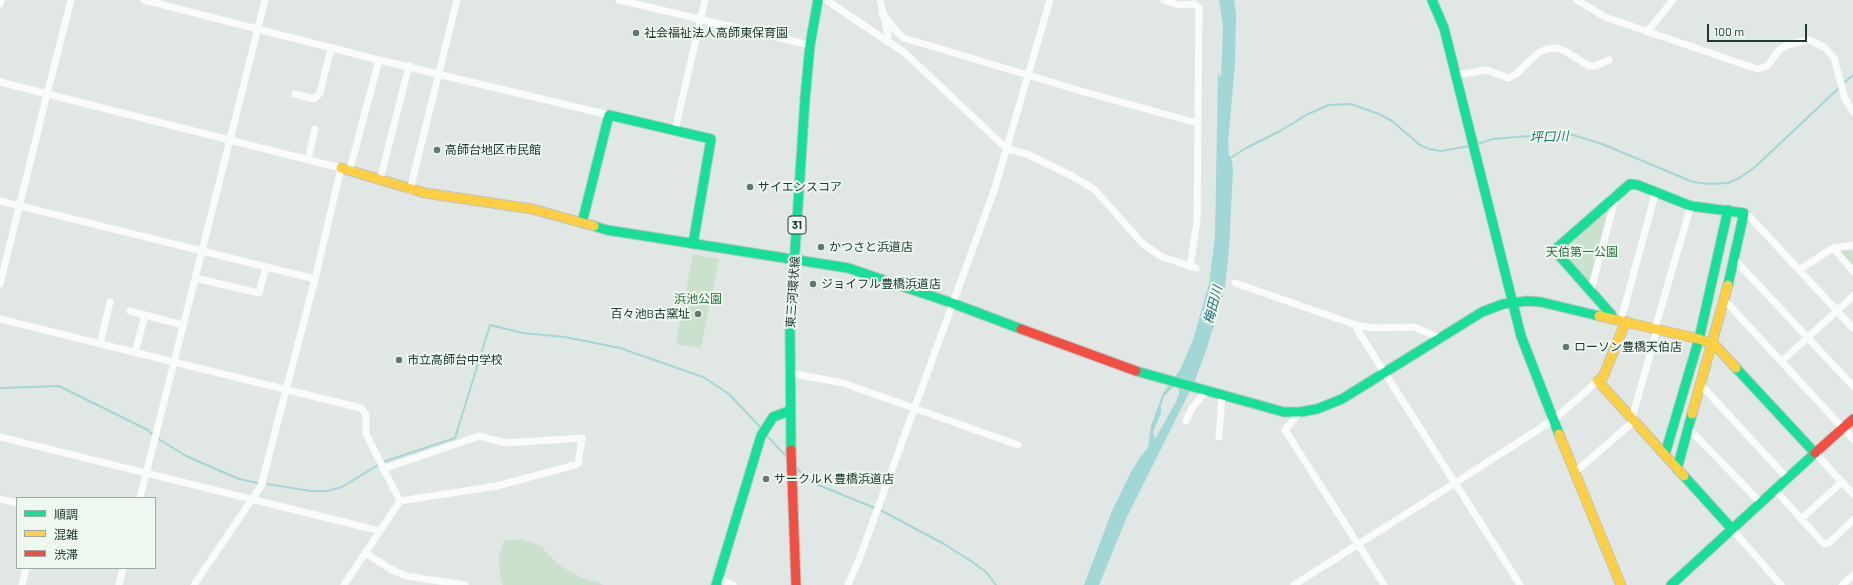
<!DOCTYPE html>
<meta charset="utf-8">
<style>
body{margin:0}
#map{position:relative;width:1853px;height:585px;overflow:hidden;background:#e1e7e4;font-family:Barlow,"Noto Sans JP",sans-serif}
canvas{display:block}
.legend{position:absolute;left:16px;top:497px;width:140px;height:72px;box-sizing:border-box;background:#eff7f1;border:1px solid #9caba3;margin:0;padding:5px 7px;list-style:none;font-size:12px;color:#203a2f}
.legend li{display:flex;align-items:center;gap:8px;height:20px}
.legend b{width:20px;border:1px solid #9caba3}
.scale{position:absolute;left:1707px;top:24px;width:100px;height:18px;box-sizing:border-box;border:2px solid #203a2f;border-top:0;padding-left:5px;font-size:12px;line-height:14px;white-space:nowrap;color:#203a2f;-webkit-text-stroke:3px #eff7f1;paint-order:stroke}
</style>
<div id="map">
<canvas width="1853" height="585"></canvas>
<ul class="legend">
<li><b style="height:5px;background:#16e098"></b>順調</li>
<li><b style="height:5px;background:#ffcf43"></b>混雑</li>
<li><b style="height:5px;background:#f24e42"></b>渋滞</li>
</ul>
<div class="scale">100 m</div>
</div>
<script>
const ctx = document.querySelector('canvas').getContext('2d');
ctx.lineJoin = 'round';
function paint(path, color) { ctx.fillStyle = color; ctx.fill(path, 'evenodd'); }
const shape = rows => new Path2D(rows.map(r => 'M' + r).join(''));
function strokePath(path, color, width, dash) { ctx.strokeStyle = color; ctx.lineWidth = width; ctx.lineCap = dash ? 'butt' : 'round'; ctx.setLineDash(dash || []); ctx.stroke(path); }
function label(font, color, halo, rows, align = 'center') {
  ctx.font = font + ' Barlow,"Noto Sans JP",sans-serif'; ctx.lineWidth = 4; ctx.setLineDash([]); ctx.textBaseline = 'middle'; ctx.strokeStyle = halo; ctx.fillStyle = color; for (const [text, x, y, turn = 0] of rows) {
    ctx.save(); ctx.translate(x, y); ctx.rotate((+turn || 0) * Math.PI / 180); ctx.textAlign = isNaN(turn) ? turn : align; if (halo) ctx.strokeText(text, 0, 0); ctx.fillText(text, 0, 0); ctx.restore();
  }
}
paint(shape([
 [1610,205,1589,282,1560,250],
 [1840,251,1853,251,1853,266],
 [693,254,719,259,701,348,676,344],
 [520,539,541,546,557,564,580,577,600,583,603,585,503,585,500,577,499,557,504,541]
]), '#cae1cd');
paint(shape([
 [1219,0,1234,0,1236,15,1235,65,1228,141,1229,155,1232,161,1233,170,1229,249,1225,287,1206,351,1194,383,1126,519,1099,585,1084,585,1112,511,1131,472,1141,456,1148,448,1151,426,1163,393,1180,370,1193,340,1209,284,1215,237,1218,73,1221,77,1223,27],
 [1179,381,1179,394,1176,402,1155,439,1153,432,1161,413,1161,406,1164,396]
]), '#a1d7d6');
strokePath(shape([
 [1844,83,1853,75],
 [1477,144,1493,139,1542,135,1573,135,1602,144,1693,182,1710,184,1728,183,1741,177,1755,167,1841,86],
 [1229,159,1246,148,1280,131,1308,114,1329,105,1351,104,1379,114,1392,121,1420,145,1429,149,1441,151,1469,146],
 [0,388,59,386,148,430,154,436],
 [766,435,786,456],
 [157,438,186,456,239,479,258,483],
 [796,467,806,478,816,484,882,511,944,544,971,561,986,572,996,585],
 [267,484,311,491,327,491,342,487,383,462,455,438,490,325,523,333,565,337,620,348,703,377,729,394,761,428]
]), '#a1d7d6', 2);
const fast = shape([
 [1432,0,1444,28,1521,336,1559,434],
 [582,223,609,115,711,139,693,244],
 [594,226,607,230,848,268,952,303,1021,329],
 [1613,319,1611,314,1556,252,1557,248,1630,184,1638,185,1691,206,1744,213,1728,285],
 [1136,371,1284,412,1300,412,1317,409,1342,399,1482,312,1503,304,1527,301,1541,302,1599,316],
 [791,450,790,327,805,99,810,45,818,0],
 [1665,454,1699,339,1728,210],
 [1677,469,1692,414],
 [1684,476,1732,529],
 [716,585,761,436,773,417,789,411],
 [1671,585,1815,453,1736,368]
]);
const slow = shape([
 [341,168,425,193,532,209,594,226],
 [1599,316,1699,339,1715,345,1736,368],
 [1626,321,1603,377,1598,381,1684,476],
 [1692,414,1728,285],
 [1559,434,1621,585]
]);
const jam = shape([
 [1021,329,1136,371],
 [791,450,796,585],
 [1815,453,1853,419]
]);
strokePath(fast, '#bbc4bf', 11);
strokePath(slow, '#bbc4bf', 11);
strokePath(jam, '#bbc4bf', 11);
strokePath(shape([
 [71,0,47,94,341,168,315,279,261,486,194,585],
 [144,0,379,60,609,115],
 [619,0,810,45],
 [826,0,905,53,1007,149,1027,154,1074,177,1095,190,1143,244,1162,257,1196,268],
 [880,0,888,35,887,42],
 [1164,0,1179,5,1194,4,1199,8,1197,221,1190,267],
 [1577,0,1605,17,1757,69,1767,66,1780,49,1787,45,1809,40,1824,47,1834,58,1845,99,1853,112],
 [0,4,1,0],
 [882,13,897,32,904,38,1081,91,1197,123],
 [1647,32,1673,0],
 [1456,75,1487,70,1508,78,1516,74,1538,53,1547,49,1556,48,1565,51,1589,66,1595,66,1609,60],
 [0,82,47,94,0,284],
 [295,94,314,99,320,93,331,48],
 [675,130,705,0],
 [308,159,315,129],
 [350,169,379,60],
 [380,180,409,66],
 [410,190,457,0],
 [0,201,315,279],
 [1744,213,1750,217,1853,328],
 [1833,248,1853,271],
 [1735,260,1853,386],
 [1799,270,1833,248,1853,245],
 [195,278,259,293,266,267],
 [1235,283,1356,325,1358,331,1455,483,1553,420,1598,381],
 [1591,290,1614,203,1613,197],
 [1723,301,1728,304,1853,439],
 [130,311,183,325],
 [0,319,174,362,265,0],
 [1621,320,1656,191],
 [1356,325,1373,328,1414,327,1440,338],
 [1655,328,1691,206],
 [100,344,110,302],
 [135,353,145,315],
 [1781,362,1853,296],
 [789,373,843,383,1018,445],
 [1701,385,1787,478],
 [1300,412,1285,430,1384,585],
 [1632,419,1657,329],
 [1186,421,1192,408,1206,391],
 [1689,429,1761,503],
 [0,437,380,531],
 [1219,437,1222,396],
 [1815,453,1853,494],
 [383,469,479,436,506,443,582,438,578,464,497,486,400,501],
 [1574,472,1581,467,1634,421],
 [1775,490,1824,544,1829,543,1853,520],
 [140,498,174,362,361,408,366,415,366,434,400,501,344,585],
 [0,499,17,503],
 [1801,519,1842,482],
 [1732,529,1781,585],
 [366,553,390,569,406,576,465,585],
 [719,579,733,585],
 [22,585,26,568],
 [119,585,123,568],
 [848,585,860,557,995,188,1050,0],
 [1294,585,1455,483,1520,585],
 [1842,585,1853,575]
]), '#fafbfb', 7);
strokePath(fast, '#16e098', 9);
strokePath(slow, '#ffcf43', 9);
strokePath(jam, '#f24e42', 9);
for (const [x, y, r, color] of [
 [636,33,4,"#64776e"],
 [437,150,4,"#64776e"],
 [750,187,4,"#64776e"],
 [821,247,4,"#64776e"],
 [813,284,4,"#64776e"],
 [698,314,4,"#64776e"],
 [1566,347,4,"#64776e"],
 [399,360,4,"#64776e"],
 [766,479,4,"#64776e"]
]) { const dot = new Path2D(); dot.arc(x, y, r, 0, 2 * Math.PI); ctx.fillStyle = color; ctx.fill(dot); strokePath(dot, '#eff7f1', 1.5); }
for (const [x, y, w] of [
 [797,225,18]
]) { const box = new Path2D(); box.roundRect(x - w / 2, y - 9, w, 18, 3); ctx.fillStyle = '#eff7f1'; ctx.fill(box); strokePath(box, '#203a2f', 1); }
label('bold 11px', '#203a2f', null, [
 ["31",797,225]
]);
label('12px', '#203a2f', '#eff7f1', [
 ["社会福祉法人高師東保育園",644,33],
 ["高師台地区市民館",445,150],
 ["サイエンスコア",758,187],
 ["かつさと浜道店",829,247],
 ["ジョイフル豊橋浜道店",821,284],
 ["百々池B古窯址",690,314,"right"],
 ["ローソン豊橋天伯店",1574,347],
 ["市立高師台中学校",407,360],
 ["サークルＫ豊橋浜道店",774,479]
], 'left');
label('12px', '#2a713a', '#eff7f1', [
 ["天伯第一公園",1582,252],
 ["浜池公園",698,299]
]);
label('12px', '#203a2f', '#eff7f1', [
 ["東三河環状線",793,292,-86]
]);
label('italic 13px', '#1a7576', '#eff7f1', [
 ["坪口川",1549,137,-2],
 ["梅田川",1213,305,-75]
]);
</script>
